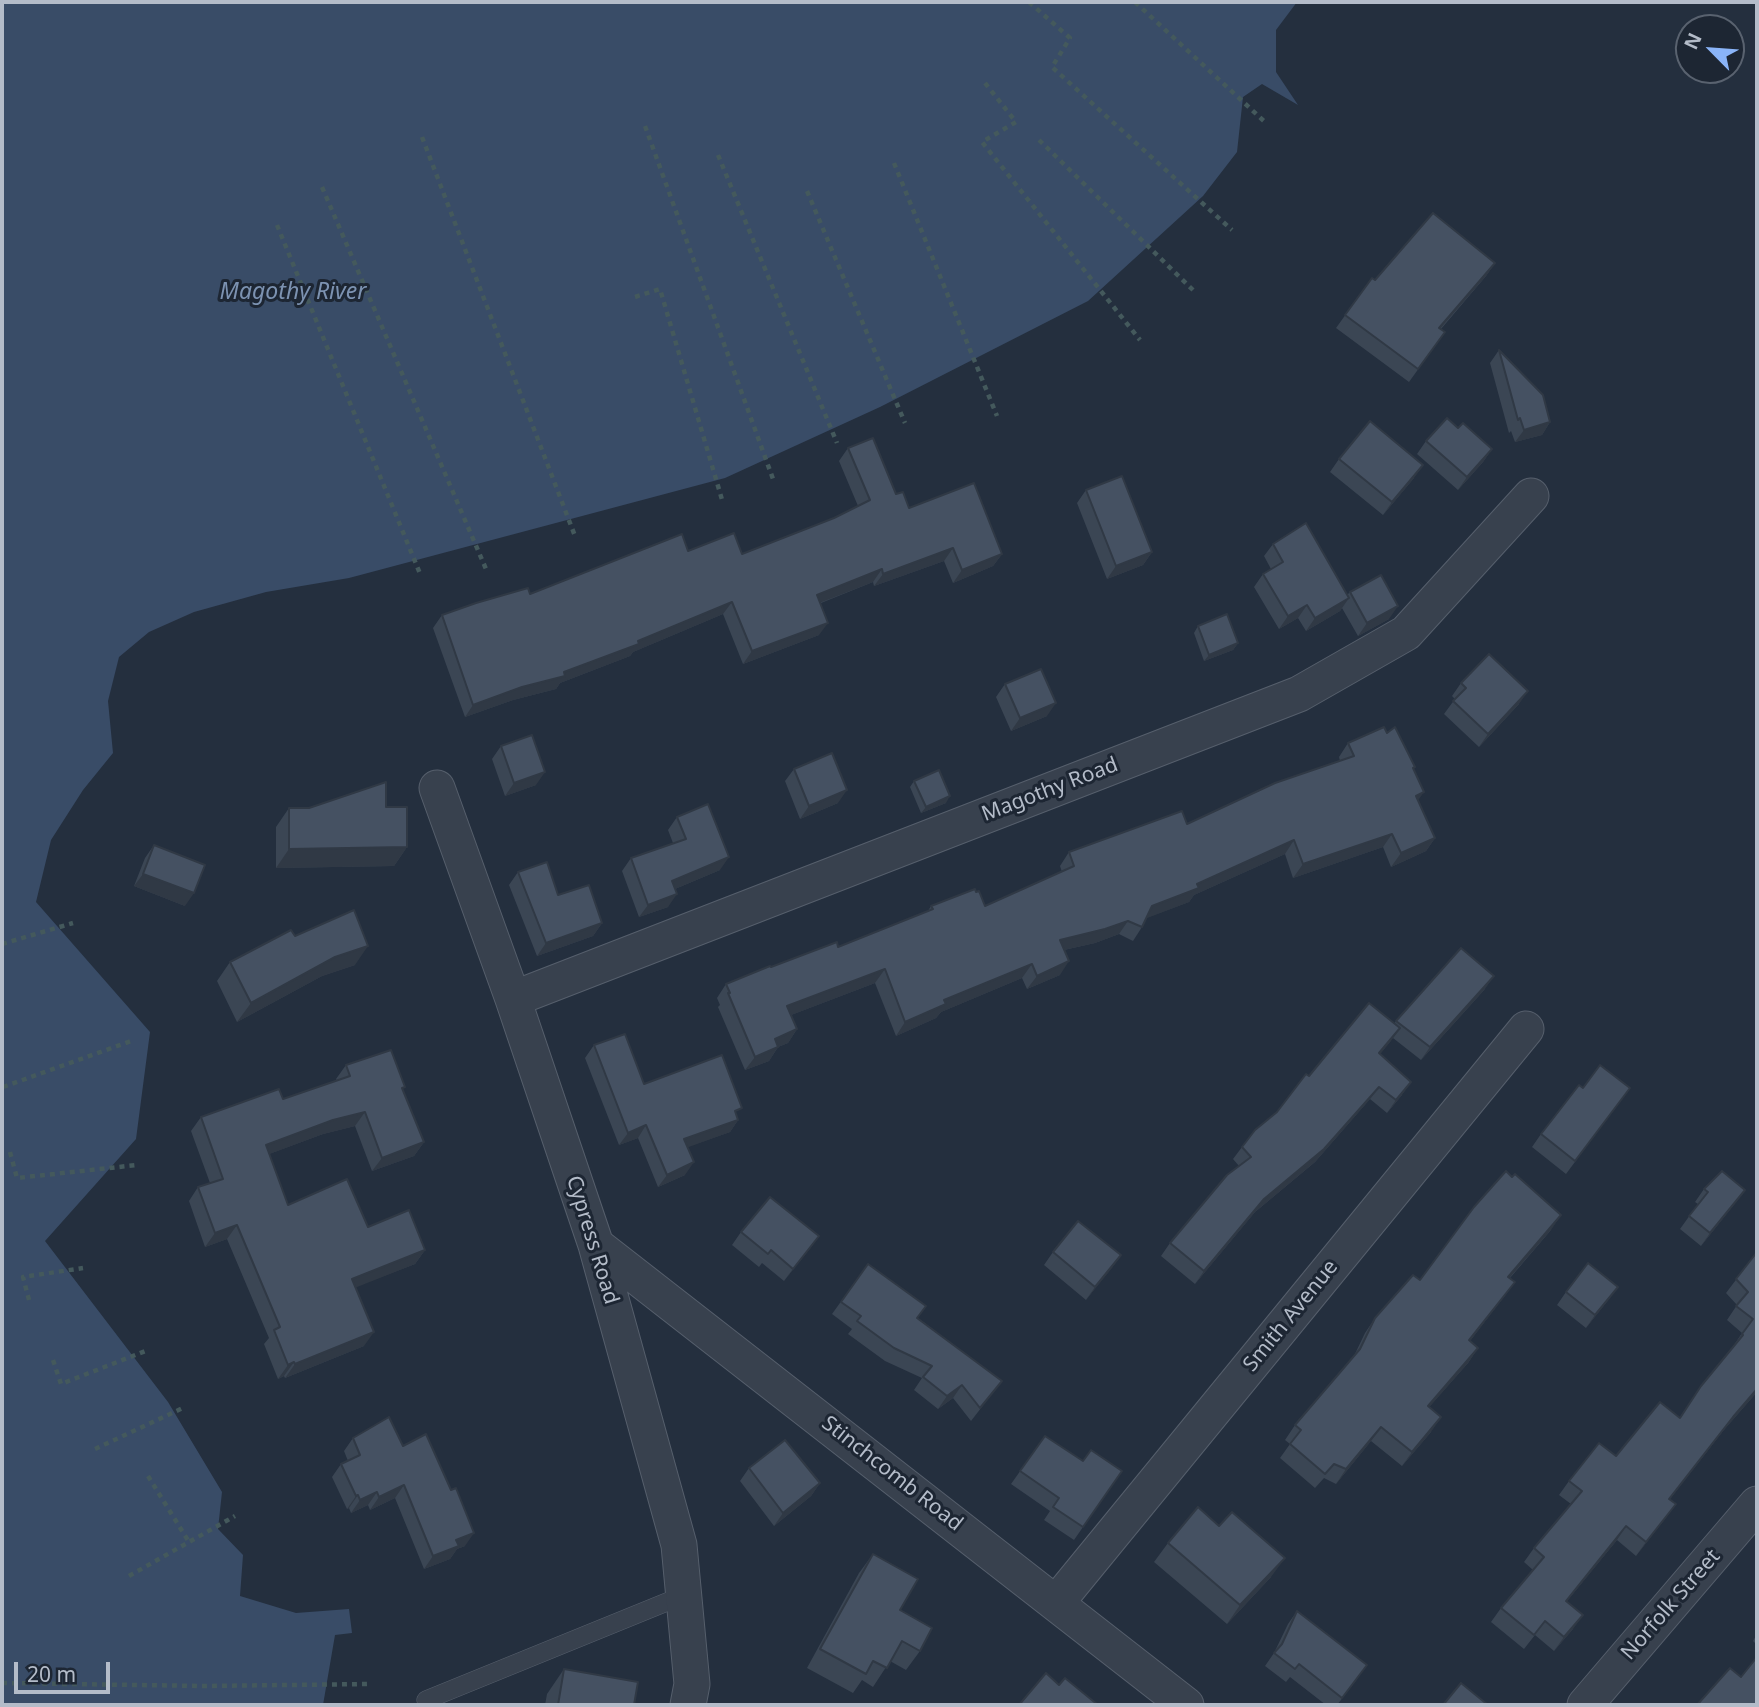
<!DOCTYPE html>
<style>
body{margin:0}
#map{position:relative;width:1759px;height:1707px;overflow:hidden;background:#242f3e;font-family:"Noto Sans",sans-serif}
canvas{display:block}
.frame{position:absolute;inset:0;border:4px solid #b4bcc9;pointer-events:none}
.north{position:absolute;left:1675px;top:14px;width:70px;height:70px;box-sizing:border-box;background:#1d2633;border:2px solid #59626f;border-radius:50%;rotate:295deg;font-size:19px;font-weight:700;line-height:28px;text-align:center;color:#b4bcc9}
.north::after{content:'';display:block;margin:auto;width:24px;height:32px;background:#8ab4f8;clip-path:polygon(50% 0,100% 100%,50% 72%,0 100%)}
.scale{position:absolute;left:14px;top:1662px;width:96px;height:32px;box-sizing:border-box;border:4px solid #b4bcc9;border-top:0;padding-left:9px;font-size:21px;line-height:24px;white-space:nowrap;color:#b4bcc9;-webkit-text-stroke:5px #1d2633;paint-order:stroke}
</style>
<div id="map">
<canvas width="1759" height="1707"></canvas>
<div class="frame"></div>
<div class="north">N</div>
<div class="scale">20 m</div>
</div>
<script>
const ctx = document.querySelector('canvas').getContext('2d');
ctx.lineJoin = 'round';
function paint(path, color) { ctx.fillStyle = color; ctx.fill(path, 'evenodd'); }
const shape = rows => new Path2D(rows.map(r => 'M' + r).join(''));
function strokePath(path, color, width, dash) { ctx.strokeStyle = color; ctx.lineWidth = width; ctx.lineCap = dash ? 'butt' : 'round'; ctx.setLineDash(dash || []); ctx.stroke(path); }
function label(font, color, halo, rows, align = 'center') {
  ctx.font = font + ' "Noto Sans",sans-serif'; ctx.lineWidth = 6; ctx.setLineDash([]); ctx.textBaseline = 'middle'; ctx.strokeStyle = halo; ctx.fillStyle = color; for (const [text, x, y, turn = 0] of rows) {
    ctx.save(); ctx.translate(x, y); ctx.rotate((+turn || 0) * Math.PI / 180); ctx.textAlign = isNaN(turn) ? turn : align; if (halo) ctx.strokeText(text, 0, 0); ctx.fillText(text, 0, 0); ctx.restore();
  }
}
paint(shape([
 [2,2,1297,2,1276,30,1276,72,1298,105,1262,84,1243,97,1237,152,1203,196,1088,301,880,407,725,478,349,578,266,592,194,612,149,632,119,657,108,701,113,753,83,790,51,840,36,902,150,1032,136,1139,45,1241,168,1402,222,1492,218,1529,243,1555,240,1596,296,1613,349,1609,352,1633,335,1635,323,1705,2,1705]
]), '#394c67');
const lane = shape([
 [426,1700,684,1595]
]);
const street = shape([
 [437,788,513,999,596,1245,679,1545,692,1684,688,1705],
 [513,999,1299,694,1406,633,1531,496],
 [596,1245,1186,1705],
 [1057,1602,1526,1029],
 [1585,1705,1757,1504]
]);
strokePath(lane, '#565f6c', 19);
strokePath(street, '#565f6c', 37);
strokePath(shape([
 [1029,2,1070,38,1052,67,1232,230],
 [1135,2,1266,123],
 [985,83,1016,122,982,142,1140,340],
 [645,126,773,479],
 [422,137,575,536],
 [1039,140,1193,290],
 [718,155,837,443],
 [894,163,997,416],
 [322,187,486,569],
 [807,191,905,423],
 [277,225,421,576],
 [635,297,660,289,723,503],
 [2,944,73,923],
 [3,1087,134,1040],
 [10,1152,17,1178,137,1165],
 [29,1300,23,1277,83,1268],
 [53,1360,61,1384,148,1350],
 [95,1449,185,1407],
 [148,1476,189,1542],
 [129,1576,235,1516],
 [2,1683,205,1686,369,1684]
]), '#44595c', 4.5, [5, 5]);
strokePath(lane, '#38414e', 18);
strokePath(street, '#38414e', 35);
paint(shape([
 [1495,263,1486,276,1441,329,1445,332,1409,382,1336,328,1372,278,1375,280],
 [1499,350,1550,422,1542,435,1515,442,1511,431,1509,433,1490,363],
 [1458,428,1492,449,1483,462,1458,490,1417,454,1426,441],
 [848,448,909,508,1002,554,993,566,953,583,944,561,874,586,873,582,821,603,819,635,743,664,723,614,633,652,630,656,560,683,556,689,513,700,465,717,433,628,442,615,530,594,688,551,742,554,834,518,858,506,839,461],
 [1339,459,1414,478,1383,515,1330,472],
 [1086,490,1152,552,1143,565,1107,579,1077,503],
 [1273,544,1347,595,1350,592,1389,619,1358,636,1342,608,1340,611,1306,631,1298,618,1279,629,1254,587,1263,574,1271,569,1264,556],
 [1198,626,1238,643,1233,650,1204,661,1194,633],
 [1461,683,1519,704,1479,747,1444,714,1455,699,1452,696],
 [1005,684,1047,716,1011,731,996,697],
 [1387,733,1414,769,1418,801,1435,838,1426,851,1391,867,1383,847,1293,878,1285,854,1194,895,1189,902,1146,918,1142,927,1133,941,1119,934,1095,943,1064,950,1060,975,1027,989,1022,978,941,1012,936,1018,896,1036,875,983,791,1015,797,1029,788,1043,778,1047,769,1061,745,1070,718,1007,720,1005,717,998,726,984,771,967,838,947,928,911,931,906,985,906,1062,872,1060,866,1069,852,1187,824,1340,761,1339,757,1348,743],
 [501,746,536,785,505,796,492,759],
 [794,769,838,803,800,819,785,781],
 [914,781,946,803,921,813,910,787],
 [386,807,407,847,394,866,276,868,276,827,289,808],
 [677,817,720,870,675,889,668,907,639,917,622,871,631,858,673,843,668,830],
 [154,845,185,906,134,886,145,858],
 [518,872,558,895,602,923,593,936,537,956,509,885],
 [295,936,355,965,322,976,237,1022,217,981,230,962],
 [1485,989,1421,1060,1393,1038,1380,1054,1402,1095,1387,1113,1370,1099,1315,1162,1255,1212,1195,1284,1161,1256,1170,1243,1239,1166,1233,1159,1242,1147,1277,1112,1309,1076,1394,1024,1396,1021],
 [594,1045,644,1084,737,1116,738,1120,730,1132,687,1147,685,1175,658,1187,638,1138,619,1145,585,1058],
 [346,1065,403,1090,424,1142,414,1156,372,1171,355,1126,323,1134,269,1154,288,1205,368,1227,425,1250,415,1264,355,1287,364,1346,285,1378,284,1376,278,1379,264,1344,269,1338,227,1239,205,1247,189,1201,198,1187,210,1183,191,1131,201,1117,283,1099,337,1081,336,1079],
 [1583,1088,1630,1088,1566,1174,1532,1147,1541,1134],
 [1704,1189,1736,1202,1701,1246,1680,1229,1698,1204,1695,1202],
 [1551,1230,1510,1278,1515,1282,1470,1341,1478,1348,1468,1363,1429,1407,1431,1432,1402,1466,1371,1441,1336,1484,1324,1478,1315,1488,1280,1458,1290,1444,1285,1440,1295,1425,1353,1358,1365,1333,1375,1318,1420,1280],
 [741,1232,819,1236,784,1281,762,1263,759,1267,732,1245],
 [1053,1252,1121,1255,1086,1300,1044,1265],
 [1757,1252,1757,1392,1723,1431,1670,1499,1676,1504,1636,1556,1617,1540,1567,1601,1573,1629,1554,1651,1535,1635,1524,1649,1491,1622,1501,1608,1533,1570,1524,1562,1534,1548,1571,1504,1559,1495,1569,1481,1616,1456,1680,1417,1701,1386,1732,1348,1742,1333,1727,1320,1737,1305,1726,1293],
 [868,1264,918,1318,1002,1381,971,1421,953,1398,938,1409,914,1390,922,1378,885,1361,848,1334,852,1329,832,1314],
 [1566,1292,1609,1299,1586,1328,1557,1305],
 [1045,1436,1083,1461,1122,1471,1074,1540,1044,1520,1050,1511,1011,1484],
 [353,1438,403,1446,465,1546,457,1549,450,1559,424,1569,395,1498,370,1510,368,1505,351,1513,349,1508,347,1509,332,1477,341,1464,348,1461,344,1451],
 [749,1468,820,1483,811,1496,774,1526,740,1481],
 [1168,1543,1271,1577,1227,1624,1154,1562],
 [873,1554,920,1651,906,1670,890,1661,873,1687,862,1680,853,1693,807,1668,859,1573],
 [1297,1611,1358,1678,1337,1705,1326,1705,1290,1677,1286,1682,1265,1666,1274,1653,1288,1624],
 [1757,1634,1757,1645,1753,1641],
 [564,1669,634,1705,545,1705,547,1694]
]), '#3b4654');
paint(shape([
 [1495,263,1486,276,1430,340,1439,328],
 [1550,422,1542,435,1515,442,1524,430],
 [1492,449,1483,462,1458,490,1467,477],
 [1423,465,1414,478,1383,515,1392,502],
 [953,548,944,561,874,586,883,574],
 [1152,552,1143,565,1107,579,1116,566],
 [1002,554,993,566,953,583,962,570],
 [882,569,873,582,809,607,817,595],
 [1349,598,1340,611,1306,631,1315,618],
 [732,602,723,614,633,652,630,656,560,683,556,689,513,700,465,717,473,705,564,672],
 [1307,605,1298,618,1279,629,1288,616],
 [1398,606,1389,619,1358,636,1367,623],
 [828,623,819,635,743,664,752,651],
 [1238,643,1233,650,1204,661,1209,655],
 [1528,691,1519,704,1479,747,1488,734],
 [1056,703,1047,716,1011,731,1020,718],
 [545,772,536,785,505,796,514,783],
 [847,790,838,803,800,819,809,806],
 [1424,792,1414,806,1416,796],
 [950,796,946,803,921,813,926,807],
 [1392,834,1383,847,1293,878,1303,864],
 [1435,838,1426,851,1391,867,1401,853],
 [1294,840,1285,854,1194,895,1189,902,1142,920,1152,906,1197,884],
 [407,847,394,866,276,868,289,849],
 [729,857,720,870,663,894,672,881],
 [143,874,194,893,185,906,134,886],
 [677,894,668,907,639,917,648,905],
 [1128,921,1119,934,1095,943,1050,953,1060,940],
 [602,923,593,936,537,956,546,943],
 [368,946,355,965,322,976,237,1022,251,1003,335,957],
 [1069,961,1060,975,1027,989,1037,976],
 [1032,964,1022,978,941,1012,936,1018,896,1036,905,1022,944,1000],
 [885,969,875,983,778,1020,787,1006],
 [1494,976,1485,989,1421,1060,1430,1047],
 [1400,1028,1391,1041,1370,1066,1379,1053],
 [797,1029,788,1043,778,1047,769,1061,745,1070,755,1057,775,1039],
 [1411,1082,1402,1095,1387,1113,1396,1100],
 [1379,1087,1370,1099,1315,1162,1255,1212,1195,1284,1204,1271,1264,1199],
 [365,1112,355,1126,323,1134,256,1159,266,1145,333,1120],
 [738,1120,730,1132,675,1152,684,1139],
 [646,1125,638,1138,619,1145,628,1133],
 [424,1142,414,1156,372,1171,382,1158],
 [694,1162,685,1175,658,1187,667,1175],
 [1745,1190,1736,1202,1701,1246,1710,1233],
 [1561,1215,1551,1230,1498,1291,1508,1277],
 [237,1225,227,1239,205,1247,215,1233],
 [819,1236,810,1249,784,1281,793,1269],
 [425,1250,415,1264,342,1293,352,1279],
 [1121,1255,1112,1268,1086,1300,1095,1287],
 [1515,1282,1505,1296,1459,1355,1469,1340],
 [1618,1287,1609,1299,1586,1328,1595,1315],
 [374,1332,364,1346,285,1378,295,1364],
 [1478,1348,1468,1363,1418,1420,1428,1406],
 [294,1362,284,1376,278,1379,288,1365],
 [962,1385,953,1398,938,1409,947,1396],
 [1757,1389,1757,1392,1723,1431,1660,1513,1733,1417],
 [1441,1417,1431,1432,1402,1466,1412,1452],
 [1381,1427,1371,1441,1336,1484,1346,1469],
 [820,1483,811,1496,774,1526,783,1513],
 [404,1485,395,1498,370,1510,379,1497],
 [377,1492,368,1505,351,1513,360,1500],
 [358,1495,349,1508,347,1509,356,1496],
 [1676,1504,1666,1518,1636,1556,1646,1542],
 [1626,1526,1617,1540,1556,1615,1566,1601],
 [474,1533,465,1546,457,1549,450,1559,424,1569,433,1556,456,1540],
 [1285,1558,1271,1577,1227,1624,1240,1605],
 [1583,1615,1573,1629,1554,1651,1564,1637]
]), '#303945');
const building = shape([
 [1433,213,1495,263,1439,328,1445,332,1418,369,1345,315,1372,278,1375,280,1433,213],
 [1499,350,1543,395,1550,422,1524,430,1520,418,1518,420,1499,350],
 [1447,418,1458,428,1463,423,1492,449,1467,477,1426,441,1447,418],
 [1370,421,1423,465,1392,502,1339,459,1370,421],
 [873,438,896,494,903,492,909,508,974,483,1002,554,962,570,953,548,883,574,882,569,817,595,828,623,752,651,732,602,638,641,639,644,564,672,565,676,522,687,473,705,442,615,476,603,528,588,530,594,682,534,688,551,734,533,742,554,834,518,870,500,848,448,873,438],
 [1122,476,1152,552,1116,566,1086,490,1122,476],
 [1306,523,1349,598,1315,618,1307,605,1288,616,1263,574,1283,562,1273,544,1306,523],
 [1381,575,1398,606,1367,623,1350,592,1381,575],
 [1227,614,1238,643,1209,655,1198,626,1227,614],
 [1489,654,1528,691,1488,734,1453,701,1466,688,1461,683,1489,654],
 [1041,669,1056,703,1020,718,1005,684,1041,669],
 [1384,727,1387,733,1395,727,1415,767,1413,768,1424,792,1416,796,1435,838,1401,853,1392,834,1303,864,1294,840,1197,884,1199,888,1152,906,1142,927,1128,921,1105,929,1060,940,1069,961,1037,976,1032,964,944,1000,946,1004,905,1022,885,969,787,1006,797,1029,775,1039,778,1047,755,1057,728,993,730,993,726,984,770,966,771,967,837,942,838,947,933,909,931,906,975,889,976,892,979,891,985,906,1074,866,1069,852,1182,811,1187,824,1275,783,1354,756,1348,743,1384,727],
 [532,735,545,772,514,783,501,746,532,735],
 [832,753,847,790,809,806,794,769,832,753],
 [939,770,950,796,926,807,914,781,939,770],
 [386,782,386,807,407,807,407,847,289,849,289,808,309,808,386,782],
 [708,804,729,857,672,881,677,894,648,905,631,858,686,839,677,817,708,804],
 [154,845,205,865,194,893,143,874,154,845],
 [547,862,558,895,589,885,602,923,546,943,518,872,547,862],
 [354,910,368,946,335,957,251,1003,230,962,291,930,295,936,354,910],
 [1461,948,1494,976,1430,1047,1396,1021,1461,948],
 [1369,1003,1400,1028,1379,1053,1411,1082,1396,1100,1379,1087,1324,1149,1264,1199,1204,1271,1170,1243,1227,1175,1251,1157,1242,1147,1255,1130,1277,1112,1306,1074,1309,1076,1369,1003],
 [625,1034,644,1084,722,1055,742,1108,735,1111,738,1120,684,1139,694,1162,667,1175,646,1125,628,1133,594,1045,625,1034],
 [391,1050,405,1087,402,1088,424,1142,382,1158,365,1112,333,1120,266,1145,288,1205,347,1179,368,1227,409,1210,425,1250,352,1279,374,1332,295,1364,294,1362,288,1365,274,1330,280,1327,237,1225,215,1233,198,1187,223,1179,201,1117,279,1089,283,1099,350,1076,346,1065,391,1050],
 [1600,1065,1630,1088,1575,1161,1541,1134,1579,1085,1583,1088,1600,1065],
 [1506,1171,1512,1177,1515,1174,1561,1215,1508,1277,1515,1282,1469,1340,1478,1348,1428,1406,1441,1417,1412,1452,1381,1427,1346,1469,1334,1464,1325,1474,1290,1444,1301,1430,1295,1425,1360,1349,1375,1318,1413,1275,1420,1280,1474,1207,1506,1171],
 [1722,1171,1745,1190,1710,1233,1689,1216,1708,1192,1704,1189,1722,1171],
 [770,1197,819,1236,793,1269,771,1250,768,1254,741,1232,770,1197],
 [1078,1221,1121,1255,1095,1287,1053,1252,1078,1221],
 [1757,1252,1757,1389,1733,1417,1669,1499,1676,1504,1646,1542,1626,1526,1566,1601,1583,1615,1564,1637,1545,1621,1534,1635,1501,1608,1544,1557,1534,1548,1582,1491,1569,1481,1599,1443,1616,1456,1660,1402,1680,1418,1701,1386,1743,1335,1742,1334,1753,1319,1736,1306,1748,1292,1736,1279,1757,1252],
 [1588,1263,1618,1287,1595,1315,1566,1292,1588,1263],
 [868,1264,926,1306,917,1318,1002,1381,980,1408,962,1385,947,1396,923,1377,932,1366,894,1348,857,1321,861,1316,841,1302,868,1264],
 [389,1417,403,1446,426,1434,451,1490,456,1488,474,1533,456,1540,459,1546,433,1556,404,1485,379,1497,377,1492,360,1500,358,1495,356,1496,341,1464,360,1455,353,1438,389,1417],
 [1045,1436,1083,1461,1091,1450,1122,1471,1083,1527,1053,1507,1059,1498,1020,1471,1045,1436],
 [785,1440,820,1483,783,1513,749,1468,785,1440],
 [1198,1507,1219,1526,1232,1512,1285,1558,1240,1605,1168,1543,1198,1507],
 [873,1554,918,1579,900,1610,932,1628,920,1651,902,1641,887,1668,873,1661,866,1674,820,1649,873,1554],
 [1297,1611,1367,1665,1342,1698,1299,1664,1295,1669,1274,1653,1282,1644,1297,1611],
 [1757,1657,1757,1705,1697,1705,1730,1668,1741,1677,1757,1657],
 [564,1669,638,1682,634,1705,558,1705,564,1669],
 [1046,1673,1059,1685,1065,1678,1098,1705,1019,1705,1046,1673],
 [1461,1683,1488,1705,1443,1705,1461,1683]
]);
paint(building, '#455162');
strokePath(building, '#303945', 2);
label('21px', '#b4bcc9', '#1d2633', [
 ["Magothy Road",1050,790,-21],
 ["Cypress Road",592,1240,73],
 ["Smith Avenue",1291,1316,-51],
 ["Stinchcomb Road",892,1474,38],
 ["Norfolk Street",1671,1605,-49]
]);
label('italic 23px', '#7c92b1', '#1d2633', [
 ["Magothy River",293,292]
]);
</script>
